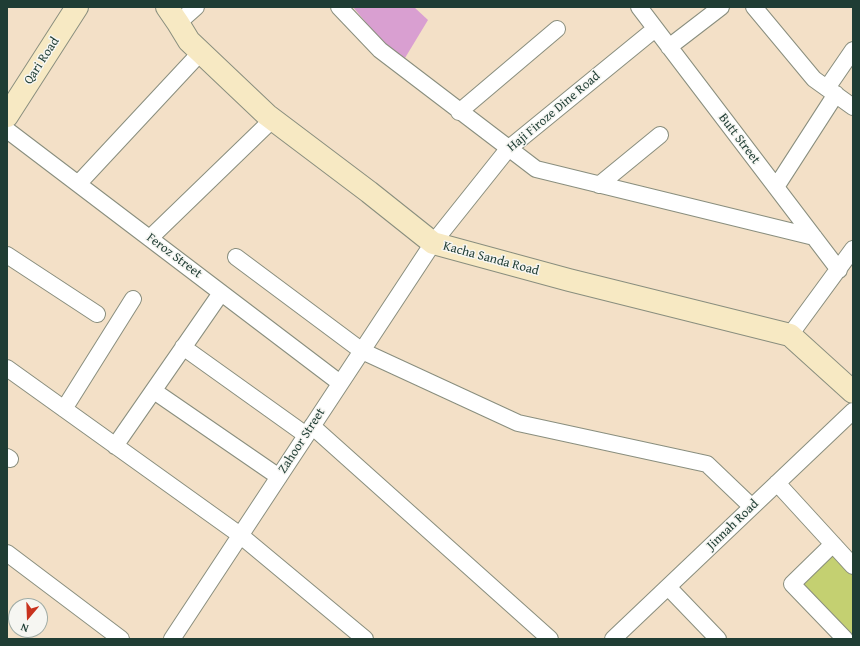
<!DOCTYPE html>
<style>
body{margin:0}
#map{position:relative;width:860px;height:646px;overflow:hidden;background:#f3e0c7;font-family:"Gentium Book Plus",serif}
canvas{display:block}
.frame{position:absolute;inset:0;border:8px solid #1f3d34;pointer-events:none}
.north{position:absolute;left:8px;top:598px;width:40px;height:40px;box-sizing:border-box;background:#f6f6f2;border:1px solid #a0aca6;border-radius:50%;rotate:199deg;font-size:11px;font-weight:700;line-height:16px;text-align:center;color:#1f3d34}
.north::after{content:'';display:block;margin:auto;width:14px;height:18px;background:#c8321e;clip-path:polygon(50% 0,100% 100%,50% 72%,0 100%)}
</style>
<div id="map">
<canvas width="860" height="646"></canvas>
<div class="frame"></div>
<div class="north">N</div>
</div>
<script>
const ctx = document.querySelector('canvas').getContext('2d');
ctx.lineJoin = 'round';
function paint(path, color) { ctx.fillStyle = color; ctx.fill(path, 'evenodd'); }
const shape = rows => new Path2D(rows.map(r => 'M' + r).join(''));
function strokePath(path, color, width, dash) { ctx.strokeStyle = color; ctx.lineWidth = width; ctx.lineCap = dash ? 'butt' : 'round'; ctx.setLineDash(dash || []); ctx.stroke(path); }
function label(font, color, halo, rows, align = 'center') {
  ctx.font = font + ' "Gentium Book Plus",serif'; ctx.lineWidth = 3; ctx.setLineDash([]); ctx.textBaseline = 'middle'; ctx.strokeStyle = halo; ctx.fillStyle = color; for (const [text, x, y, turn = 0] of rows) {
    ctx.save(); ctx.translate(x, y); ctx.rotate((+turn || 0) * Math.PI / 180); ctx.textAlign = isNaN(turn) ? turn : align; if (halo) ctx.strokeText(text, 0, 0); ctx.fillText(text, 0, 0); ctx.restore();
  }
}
paint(shape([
 [833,544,853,565,853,639,845,639,792,584]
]), '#c4d071');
paint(shape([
 [353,7,414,7,428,20,405,58,382,42]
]), '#d99fd1');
const street = shape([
 [339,7,380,50,536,169,814,237],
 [639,7,839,270],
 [754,7,814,79,853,107],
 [178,23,196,7],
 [669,47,721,7],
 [827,88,853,50],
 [459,112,557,29],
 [7,130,340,383],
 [78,184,201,52],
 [599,185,660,135],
 [776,187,836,94],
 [150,238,273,119],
 [7,255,97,314],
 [236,257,362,351,518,423,707,464,752,507],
 [790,335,853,249],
 [183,347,306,435],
 [7,368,240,535,365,639],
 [154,391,279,477],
 [64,409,133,299],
 [312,426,550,639],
 [115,446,221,293],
 [7,457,10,459],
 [777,483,853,566],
 [833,544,792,584,845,639],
 [7,553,121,639],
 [668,587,718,639],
 [172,639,433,243,508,149,655,29],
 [613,639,853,411]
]);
const secondary = shape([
 [167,7,178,23,189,41,267,115,369,192,433,243,569,280,790,335,853,392],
 [7,116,77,7]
]);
strokePath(street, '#898e7e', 18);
strokePath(secondary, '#898e7e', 24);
strokePath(street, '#fff', 16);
strokePath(secondary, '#f7e9c3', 22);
label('13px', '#1f3d34', '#f6f6f2', [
 ["Qari Road",42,61,-57],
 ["Haji Firoze Dine Road",554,112,-40],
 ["Butt Street",739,139,53],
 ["Feroz Street",174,256,37],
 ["Kacha Sanda Road",491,259,15],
 ["Zahoor Street",302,441,-57],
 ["Jinnah Road",733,525,-44]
]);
</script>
